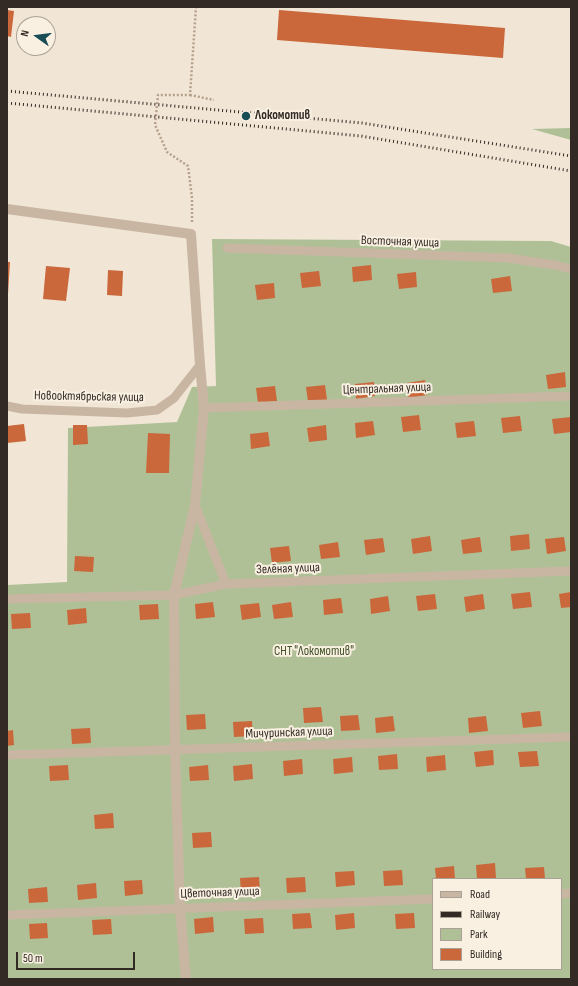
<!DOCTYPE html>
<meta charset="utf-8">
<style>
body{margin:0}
#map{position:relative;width:578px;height:986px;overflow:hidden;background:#f1e6d6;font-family:"Sofia Sans Condensed",sans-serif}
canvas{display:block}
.frame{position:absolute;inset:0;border:8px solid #332a25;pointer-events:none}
.legend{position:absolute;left:432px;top:878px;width:130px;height:92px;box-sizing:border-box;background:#f9f0e2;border:1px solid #aaa196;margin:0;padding:5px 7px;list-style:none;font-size:12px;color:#332a25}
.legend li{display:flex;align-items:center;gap:8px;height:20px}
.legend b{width:20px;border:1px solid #aaa196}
.north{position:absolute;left:16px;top:16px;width:40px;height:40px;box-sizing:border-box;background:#f9f0e2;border:1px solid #aaa196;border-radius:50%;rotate:284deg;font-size:11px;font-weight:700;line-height:16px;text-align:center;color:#332a25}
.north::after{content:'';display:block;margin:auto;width:14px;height:18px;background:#194e56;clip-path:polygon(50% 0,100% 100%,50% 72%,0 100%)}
.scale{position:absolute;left:16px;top:952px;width:119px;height:18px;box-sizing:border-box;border:2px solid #332a25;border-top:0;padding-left:5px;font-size:12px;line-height:14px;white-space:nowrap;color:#332a25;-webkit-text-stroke:3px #f9f0e2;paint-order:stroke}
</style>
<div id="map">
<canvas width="578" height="986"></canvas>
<div class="frame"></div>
<ul class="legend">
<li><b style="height:5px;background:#c9b6a2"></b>Road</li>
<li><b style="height:5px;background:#332a25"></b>Railway</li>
<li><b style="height:11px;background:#afc096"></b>Park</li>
<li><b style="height:11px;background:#ca673b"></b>Building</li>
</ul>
<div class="north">N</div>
<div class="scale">50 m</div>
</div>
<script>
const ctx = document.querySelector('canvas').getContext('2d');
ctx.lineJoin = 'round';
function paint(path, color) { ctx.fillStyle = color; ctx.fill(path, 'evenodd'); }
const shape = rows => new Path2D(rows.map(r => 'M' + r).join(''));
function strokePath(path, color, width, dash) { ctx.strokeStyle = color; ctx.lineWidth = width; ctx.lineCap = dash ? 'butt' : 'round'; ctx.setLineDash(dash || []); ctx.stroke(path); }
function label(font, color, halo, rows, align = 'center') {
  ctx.font = font + ' "Sofia Sans Condensed",sans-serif'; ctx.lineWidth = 4; ctx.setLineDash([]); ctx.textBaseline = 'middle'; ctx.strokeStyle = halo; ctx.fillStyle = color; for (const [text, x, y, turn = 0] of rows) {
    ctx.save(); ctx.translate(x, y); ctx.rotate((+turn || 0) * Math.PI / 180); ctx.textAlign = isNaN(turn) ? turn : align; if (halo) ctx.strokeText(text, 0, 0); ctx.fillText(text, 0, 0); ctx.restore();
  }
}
paint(shape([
 [571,128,571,140,532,129],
 [212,239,551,241,571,247,571,979,7,979,7,585,67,582,68,428,177,422,192,387,216,386],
 [433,879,561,879,561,969,433,969]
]), '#afc096');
paint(shape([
 [7,10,14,11,11,37,7,36],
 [279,10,505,28,503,58,277,40],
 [7,262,10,262,8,294,7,294],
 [371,265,372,280,353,282,352,267],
 [46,266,70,268,66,301,43,299],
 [108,270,123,271,122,296,107,295],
 [319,271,321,286,302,288,300,273],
 [416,272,417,287,399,289,397,274],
 [510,276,512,291,493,293,491,279],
 [274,283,275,298,257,300,255,285],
 [565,372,566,387,548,389,546,375],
 [425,380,427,395,408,398,407,383],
 [374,382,375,396,356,399,355,384],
 [325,385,327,400,308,402,306,387],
 [275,386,277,401,258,403,256,388],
 [419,415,421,430,403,432,401,417],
 [520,416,522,431,503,433,501,418],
 [571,417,571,432,554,434,552,419],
 [373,421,375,435,356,438,355,423],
 [474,421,476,436,457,438,455,423],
 [24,424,26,441,7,443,7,426],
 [73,425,87,425,88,444,73,445],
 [326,425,327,440,309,442,307,428],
 [268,432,270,446,251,449,250,434],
 [148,433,170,434,169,473,146,473],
 [529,534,530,549,511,551,510,536],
 [430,536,432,551,413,554,411,539],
 [480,537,482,552,463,554,461,540],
 [564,537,566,551,547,554,545,539],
 [383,538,385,552,366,555,364,540],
 [338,542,340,557,321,559,319,545],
 [289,546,291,561,272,563,270,548],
 [75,556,94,557,93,572,74,571],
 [530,592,532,607,513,609,511,594],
 [571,592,571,607,561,608,559,594],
 [435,594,437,609,418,611,416,596],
 [483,594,485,609,466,612,464,597],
 [388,596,390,611,371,614,370,599],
 [341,598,343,613,324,615,323,600],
 [213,602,215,617,196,619,195,604],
 [291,602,293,617,274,619,272,605],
 [259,603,261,617,242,620,240,605],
 [158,604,159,619,140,620,139,605],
 [86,608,87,623,68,625,67,610],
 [30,613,31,628,12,629,11,614],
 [321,707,323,722,304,723,303,708],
 [540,711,542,726,523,728,521,713],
 [205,714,206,729,187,730,186,715],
 [358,715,360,730,341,731,340,716],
 [393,716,395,731,376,733,375,718],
 [486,716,488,731,469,733,468,718],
 [252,721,253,736,234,737,233,722],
 [90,728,91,743,72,744,71,729],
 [13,730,14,745,7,746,7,731],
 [493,750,494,765,476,767,474,752],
 [537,751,539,766,520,767,518,752],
 [397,754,398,769,379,770,378,756],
 [445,755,446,770,427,772,426,757],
 [352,757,353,772,334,774,333,759],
 [302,759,303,774,284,776,283,761],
 [252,764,253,779,234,781,233,766],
 [68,765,69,780,50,781,49,766],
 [208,765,209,780,190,781,189,767],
 [113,813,114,828,95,829,94,815],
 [211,832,212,847,193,848,192,833],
 [495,863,496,878,477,879,476,865],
 [454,866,455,879,436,879,435,868],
 [544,867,545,879,526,879,525,868],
 [402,870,403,885,384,886,383,871],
 [354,871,355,885,336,887,335,872],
 [259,877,260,892,241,893,240,878],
 [305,877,306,892,287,893,286,878],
 [142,880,143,894,125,896,124,881],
 [96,883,97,898,78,900,77,885],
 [47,887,48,902,29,903,28,889],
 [310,913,312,928,293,929,292,914],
 [354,913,355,928,336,930,335,915],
 [414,913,415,928,396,929,395,914],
 [213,917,214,932,195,934,194,919],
 [263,918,264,933,245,934,244,919],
 [111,919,112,934,93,935,92,920],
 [47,923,48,938,30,939,29,924]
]), '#ca673b');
strokePath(shape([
 [190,95,214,100],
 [192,222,192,198,188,166,167,152,155,125,158,95,190,95,196,7]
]), '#b5a08c', 2.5, [2, 2]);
strokePath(shape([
 [227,248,508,258,555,265,571,269],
 [7,406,22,409,127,413,157,410,174,398,200,365],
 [204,408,571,396],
 [195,505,226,584],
 [7,599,174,595,226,584,571,571],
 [7,755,571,737],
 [561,894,571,893],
 [7,915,433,899]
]), '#c9b6a2', 9);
strokePath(shape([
 [7,209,191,234,200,365,204,408,195,505,174,595,175,750,180,908,186,979]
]), '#c9b6a2', 10);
strokePath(shape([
 [7,91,362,123,571,156],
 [7,103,361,136,571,171]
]), '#332a25', 3, [1, 3]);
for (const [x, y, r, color] of [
 [246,116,5,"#194e56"]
]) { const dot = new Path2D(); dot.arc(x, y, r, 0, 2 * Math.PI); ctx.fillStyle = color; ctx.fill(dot); strokePath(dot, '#f9f0e2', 1.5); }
label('bold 13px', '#332a25', '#f9f0e2', [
 ["Локомотив",255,116]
], 'left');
label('13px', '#332a25', '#f9f0e2', [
 ["Восточная улица",400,242,2],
 ["Центральная улица",387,389,-2],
 ["Новооктябрьская улица",89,397,1],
 ["Зелёная улица",288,569,-2],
 ["Мичуринская улица",289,733,-2],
 ["Цветочная улица",220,893,-2]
]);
label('13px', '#405228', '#f9f0e2', [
 ["СНТ \"Локомотив\"",314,652]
]);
</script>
